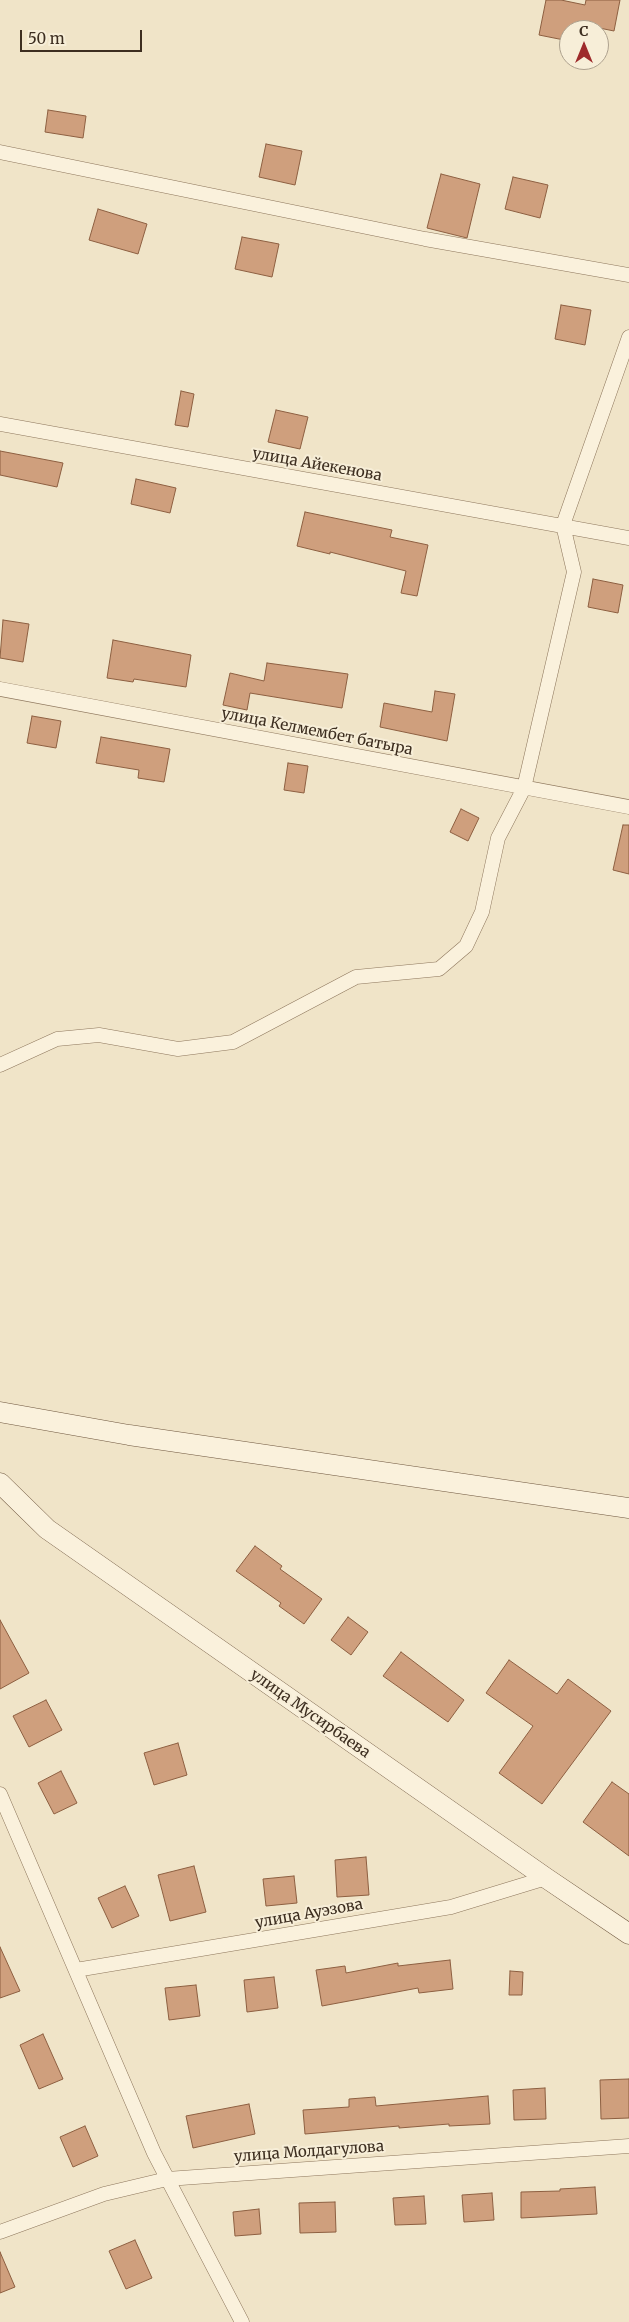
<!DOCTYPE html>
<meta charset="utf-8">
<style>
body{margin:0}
#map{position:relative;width:629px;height:2322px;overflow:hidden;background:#f0e4c8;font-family:Merriweather,serif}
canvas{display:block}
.north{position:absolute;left:559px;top:20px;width:50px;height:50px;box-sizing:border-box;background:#f7eed8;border:1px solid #ada18e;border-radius:50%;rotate:0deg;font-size:14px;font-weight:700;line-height:20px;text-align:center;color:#3d2e20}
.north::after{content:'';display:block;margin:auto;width:18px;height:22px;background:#9e2a2b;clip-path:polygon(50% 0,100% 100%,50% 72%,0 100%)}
.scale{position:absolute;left:20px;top:30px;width:122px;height:22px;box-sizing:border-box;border:2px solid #3d2e20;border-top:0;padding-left:6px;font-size:15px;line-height:18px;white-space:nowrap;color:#3d2e20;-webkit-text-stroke:4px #f7eed8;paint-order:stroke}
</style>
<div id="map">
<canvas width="629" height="2322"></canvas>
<div class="north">С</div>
<div class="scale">50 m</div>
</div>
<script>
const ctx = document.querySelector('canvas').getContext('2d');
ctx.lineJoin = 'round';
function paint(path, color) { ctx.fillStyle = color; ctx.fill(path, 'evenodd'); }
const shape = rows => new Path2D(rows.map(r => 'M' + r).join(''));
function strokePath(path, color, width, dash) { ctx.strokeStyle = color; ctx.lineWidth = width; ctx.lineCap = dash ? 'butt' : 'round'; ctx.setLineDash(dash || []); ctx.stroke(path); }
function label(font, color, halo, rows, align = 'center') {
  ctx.font = font + ' Merriweather,serif'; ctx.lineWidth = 4; ctx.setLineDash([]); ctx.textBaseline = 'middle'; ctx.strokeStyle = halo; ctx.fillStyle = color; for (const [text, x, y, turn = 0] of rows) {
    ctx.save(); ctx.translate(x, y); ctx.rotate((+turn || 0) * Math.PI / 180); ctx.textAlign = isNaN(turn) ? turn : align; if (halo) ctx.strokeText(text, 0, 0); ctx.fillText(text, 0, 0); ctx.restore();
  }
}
const building = shape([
 [546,0,561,0,585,5,586,0,620,0,614,31,575,23,574,30,569,30,569,41,539,35,546,0],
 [48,110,86,116,83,138,45,132,48,110],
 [266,144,302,151,295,185,259,177,266,144],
 [441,174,480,184,467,238,427,228,441,174],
 [513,177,548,185,540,218,505,209,513,177],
 [98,209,147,224,138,254,89,240,98,209],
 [242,237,279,244,272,277,235,269,242,237],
 [561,305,591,310,585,345,555,339,561,305],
 [181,391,194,394,188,427,175,425,181,391],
 [276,410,308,417,300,449,268,442,276,410],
 [0,451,63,463,57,487,0,475,0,451],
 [136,479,176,488,170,513,131,504,136,479],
 [305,512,392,530,390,537,428,545,417,596,401,593,406,571,330,552,330,554,297,546,305,512],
 [593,579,623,585,618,613,588,607,593,579],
 [3,620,29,624,23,662,0,658,3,620],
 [113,640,191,655,186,687,134,679,133,682,107,678,113,640],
 [267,663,348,674,342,708,250,693,247,710,223,705,230,673,264,681,267,663],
 [435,691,455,694,447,741,380,727,384,703,432,712,435,691],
 [32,716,61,721,56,748,27,743,32,716],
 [101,737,170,749,164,782,138,778,139,770,96,763,101,737],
 [288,763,308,766,304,793,284,790,288,763],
 [461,809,479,818,468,841,450,832,461,809],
 [623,825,629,825,629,874,613,870,623,825],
 [255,1546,282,1566,280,1569,322,1599,304,1624,279,1606,281,1603,236,1571,255,1546],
 [348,1617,368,1632,351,1655,331,1640,348,1617],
 [0,1620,29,1673,0,1689,0,1620],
 [401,1652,464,1700,448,1722,383,1676,401,1652],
 [509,1660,557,1694,568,1679,611,1711,542,1804,499,1773,533,1726,486,1693,509,1660],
 [46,1700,62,1730,29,1747,13,1716,46,1700],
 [178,1743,187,1775,154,1785,144,1753,178,1743],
 [61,1771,77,1803,54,1814,38,1783,61,1771],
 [612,1782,629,1794,629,1856,583,1822,612,1782],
 [366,1857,369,1895,337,1897,335,1860,366,1857],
 [194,1866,206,1912,170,1921,158,1875,194,1866],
 [294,1876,297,1903,266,1906,263,1879,294,1876],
 [125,1886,139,1916,112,1928,98,1898,125,1886],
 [0,1947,20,1991,0,1998,0,1947],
 [450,1960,453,1989,419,1993,418,1988,322,2006,316,1970,345,1966,346,1973,398,1963,398,1966,450,1960],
 [510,1971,523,1972,522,1995,509,1995,510,1971],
 [274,1977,278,2008,247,2012,244,1980,274,1977],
 [196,1985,200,2016,169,2020,165,1988,196,1985],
 [43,2034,63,2079,39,2089,20,2045,43,2034],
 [629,2079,629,2118,601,2119,600,2080,629,2079],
 [545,2088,546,2119,514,2120,513,2090,545,2088],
 [488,2096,490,2124,449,2126,449,2124,399,2128,399,2126,305,2134,303,2110,349,2107,349,2099,375,2097,376,2106,488,2096],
 [249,2104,255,2134,193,2148,186,2116,249,2104],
 [85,2126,98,2156,73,2167,60,2137,85,2126],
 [595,2187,597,2214,521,2218,521,2192,560,2191,560,2189,595,2187],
 [492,2193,494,2220,464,2222,462,2195,492,2193],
 [424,2196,426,2224,395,2225,393,2198,424,2196],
 [335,2202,336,2232,300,2233,299,2203,335,2202],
 [259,2209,261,2234,235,2236,233,2212,259,2209],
 [135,2240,152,2278,126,2289,109,2251,135,2240],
 [0,2252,15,2287,0,2293,0,2252]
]);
paint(building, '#cf9f7d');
strokePath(building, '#8d5f41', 1);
const street = shape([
 [0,152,425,239,629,275],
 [0,424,629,538],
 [0,689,629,807],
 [0,1065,57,1039,99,1035,178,1049,233,1042,356,977,439,969,466,946,482,912,498,838,524,788,574,572,563,525,629,337],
 [0,1794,154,2153,242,2322],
 [76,1970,451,1907,546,1878],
 [0,2232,104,2194,167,2179,629,2146]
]);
const secondary = shape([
 [0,1412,129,1435,629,1508],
 [0,1483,47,1529,546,1878,629,1934]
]);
strokePath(street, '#8d765c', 15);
strokePath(secondary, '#6f573f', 21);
strokePath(street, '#faf1dc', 14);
strokePath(secondary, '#faf1dc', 20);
label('15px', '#3d2e20', '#f7eed8', [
 ["улица Айекенова",317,465,10],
 ["улица Келмембет батыра",317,732,11],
 ["улица Мусирбаева",310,1714,35],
 ["улица Ауэзова",309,1914,-10],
 ["улица Молдагулова",309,2152,-4]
]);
</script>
